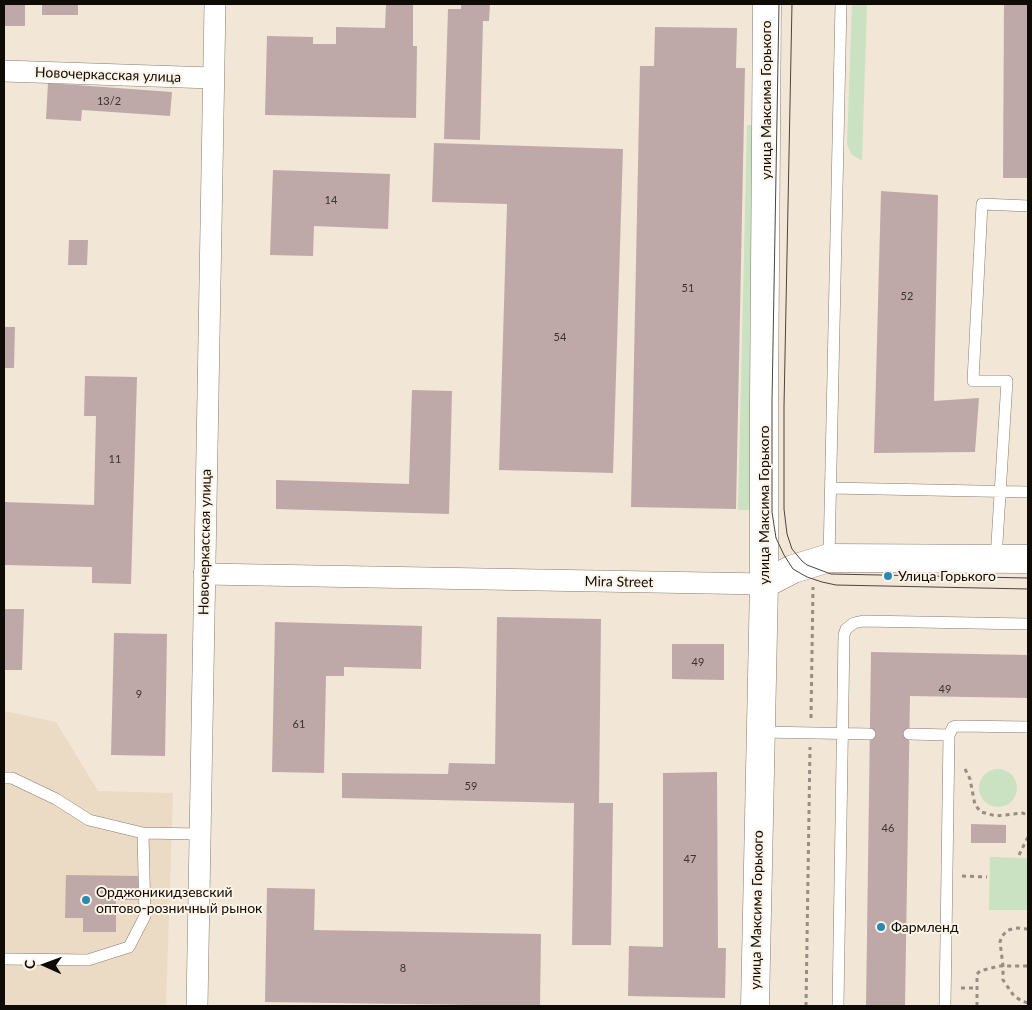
<!DOCTYPE html>
<meta charset="utf-8">
<style>
body{margin:0}
#map{position:relative;width:1032px;height:1010px;overflow:hidden;background:#f2e6d6;font-family:Lato,sans-serif}
canvas{display:block}
.frame{position:absolute;inset:0;border:5px solid #0f0b06;pointer-events:none}
.north{position:absolute;left:20px;top:940px;width:50px;height:50px;-webkit-text-stroke:4px #fdf3e7;paint-order:stroke;rotate:272deg;font-size:14px;font-weight:700;line-height:20px;text-align:center;color:#0f0b06}
.north::after{content:'';display:block;margin:auto;width:18px;height:22px;background:#0f0b06;clip-path:polygon(50% 0,100% 100%,50% 72%,0 100%)}
</style>
<div id="map">
<canvas width="1032" height="1010"></canvas>
<div class="frame"></div>
<div class="north">С</div>
</div>
<script>
const ctx = document.querySelector('canvas').getContext('2d');
ctx.lineJoin = 'round';
function paint(path, color) { ctx.fillStyle = color; ctx.fill(path, 'evenodd'); }
const shape = rows => new Path2D(rows.map(r => 'M' + r).join(''));
function strokePath(path, color, width, dash) { ctx.strokeStyle = color; ctx.lineWidth = width; ctx.lineCap = dash ? 'butt' : 'round'; ctx.setLineDash(dash || []); ctx.stroke(path); }
function label(font, color, halo, rows, align = 'center') {
  ctx.font = font + ' Lato,sans-serif'; ctx.lineWidth = 4; ctx.setLineDash([]); ctx.textBaseline = 'middle'; ctx.strokeStyle = halo; ctx.fillStyle = color; for (const [text, x, y, turn = 0] of rows) {
    ctx.save(); ctx.translate(x, y); ctx.rotate((+turn || 0) * Math.PI / 180); ctx.textAlign = isNaN(turn) ? turn : align; if (halo) ctx.strokeText(text, 0, 0); ctx.fillText(text, 0, 0); ctx.restore();
  }
}
paint(shape([
 [4,711,56,722,98,791,173,793,166,1006,4,1006]
]), '#ebdac4');
paint(shape([
 [852,4,867,4,862,161,851,154,847,144],
 [747,125,752,125,759,133,750,510,738,510],
 '979 788a19 19 0 1 1 38 0a19 19 0 1 1-38 0Z',
 [990,857,1028,858,1028,910,989,910]
]), '#cae2c1');
paint(shape([
 [4,4,25,4,25,26,4,26],
 [42,4,78,4,78,15,42,15],
 [386,4,413,4,413,46,417,46,416,118,265,115,267,36,313,37,313,44,336,44,336,27,385,28],
 [461,4,490,4,489,21,483,21,480,140,444,139,448,9,461,9],
 [1004,4,1028,4,1028,178,1003,178],
 [655,27,737,28,736,68,745,68,736,509,631,507,640,66,654,66],
 [48,83,172,92,170,116,82,110,81,121,46,119],
 [434,143,623,149,613,473,499,470,507,204,432,202],
 [273,170,390,174,388,229,314,226,313,256,270,255],
 [881,191,938,195,934,401,979,398,975,452,874,453],
 [69,240,88,240,87,265,68,265],
 [4,327,15,327,14,368,4,368],
 [85,376,137,377,131,584,92,583,92,567,4,565,4,502,94,505,96,416,84,416],
 [412,390,452,391,449,514,276,509,276,480,409,484],
 [4,609,24,609,22,670,4,670],
 [497,617,601,619,599,803,613,803,611,945,572,945,574,803,342,798,342,773,448,774,449,763,495,764],
 [275,622,422,626,421,669,344,667,344,676,326,676,324,773,272,772],
 [114,633,167,634,165,756,111,755],
 [672,644,724,644,724,680,672,679],
 [871,652,1028,655,1028,698,910,696,905,1006,866,1006],
 [717,772,718,948,726,948,725,998,628,996,629,946,663,947,663,773],
 [971,824,1006,825,1006,843,971,843],
 [66,875,141,876,140,900,116,900,116,932,83,932,83,918,65,918],
 [267,888,315,889,314,930,541,934,540,1006,265,1002]
]), '#bea9a8');
const service = shape([
 [831,488,1028,492],
 [829,558,841,4],
 [996,559,1007,381,973,381,982,204,1028,206],
 [761,732,870,734],
 [909,734,949,735],
 [4,778,12,778,56,799,89,820,143,833,200,834],
 [4,959,88,960,129,947,145,916,143,833],
 [838,1006,844,635,846,629,854,623,863,621,1028,624],
 [945,1006,949,735,953,727,956,726,1028,727]
]);
const minor = shape([
 [4,71,212,78],
 [204,574,764,584],
 [197,1006,215,4]
]);
const tertiary = shape([
 [764,584,793,569,829,558,1028,559],
 [755,1006,764,584,764,401,767,4]
]);
strokePath(service, '#877c6e', 12);
strokePath(minor, '#877c6e', 22);
strokePath(tertiary, '#877c6e', 29);
strokePath(shape([
 [811,718,813,587],
 [965,769,970,779,975,805,981,812,996,816,1023,813,1028,816],
 [1019,855,1028,837],
 [962,876,987,877],
 [1028,929,1016,928,1008,930,1002,936,1000,942,1003,966,1003,980,1014,996,1022,1001,1028,1003],
 [961,988,977,988],
 [806,1006,810,747],
 [977,1006,977,974,980,971,999,966,1028,966]
]), '#978e83', 3, [4, 4]);
strokePath(service, '#fff', 11);
strokePath(minor, '#fff', 21);
strokePath(tertiary, '#fff', 28);
strokePath(shape([
 [779,4,772,401,772,512,776,538,784,555,793,569,807,577,822,582,836,585,1028,589],
 [792,4,784,406,784,509,787,534,792,549,802,561,807,565,831,574,1028,578]
]), '#4b453d', 1);
for (const [x, y, r, color] of [
 [888,576,5,"#2a88b4"],
 [86,900,5,"#2a88b4"],
 [881,927,5,"#2a88b4"]
]) { const dot = new Path2D(); dot.arc(x, y, r, 0, 2 * Math.PI); ctx.fillStyle = color; ctx.fill(dot); strokePath(dot, '#fdf3e7', 2); }
label('11px', '#3b322e', null, [
 ["13/2",109,101],
 ["14",331,200],
 ["51",688,288],
 ["52",907,296],
 ["54",560,337],
 ["11",115,459],
 ["49",698,662],
 ["49",945,689],
 ["9",139,694],
 ["61",299,724],
 ["59",471,786],
 ["46",888,828],
 ["47",690,859],
 ["8",403,968]
]);
label('14px', '#0f0b06', '#fdf3e7', [
 ["Новочеркасская улица",108,75,2],
 ["улица Максима Горького",766,100,-90],
 ["улица Максима Горького",764,505,-90],
 ["Новочеркасская улица",205,542,-89],
 ["Mira Street",619,582,1],
 ["улица Максима Горького",757,910,-89]
]);
label('14px', '#0f0b06', '#fdf3e7', [
 ["Улица Горького",898,576],
 ["Орджоникидзевский",96,892],
 ["оптово-розничный рынок",96,908],
 ["Фармленд",891,927]
], 'left');
</script>
